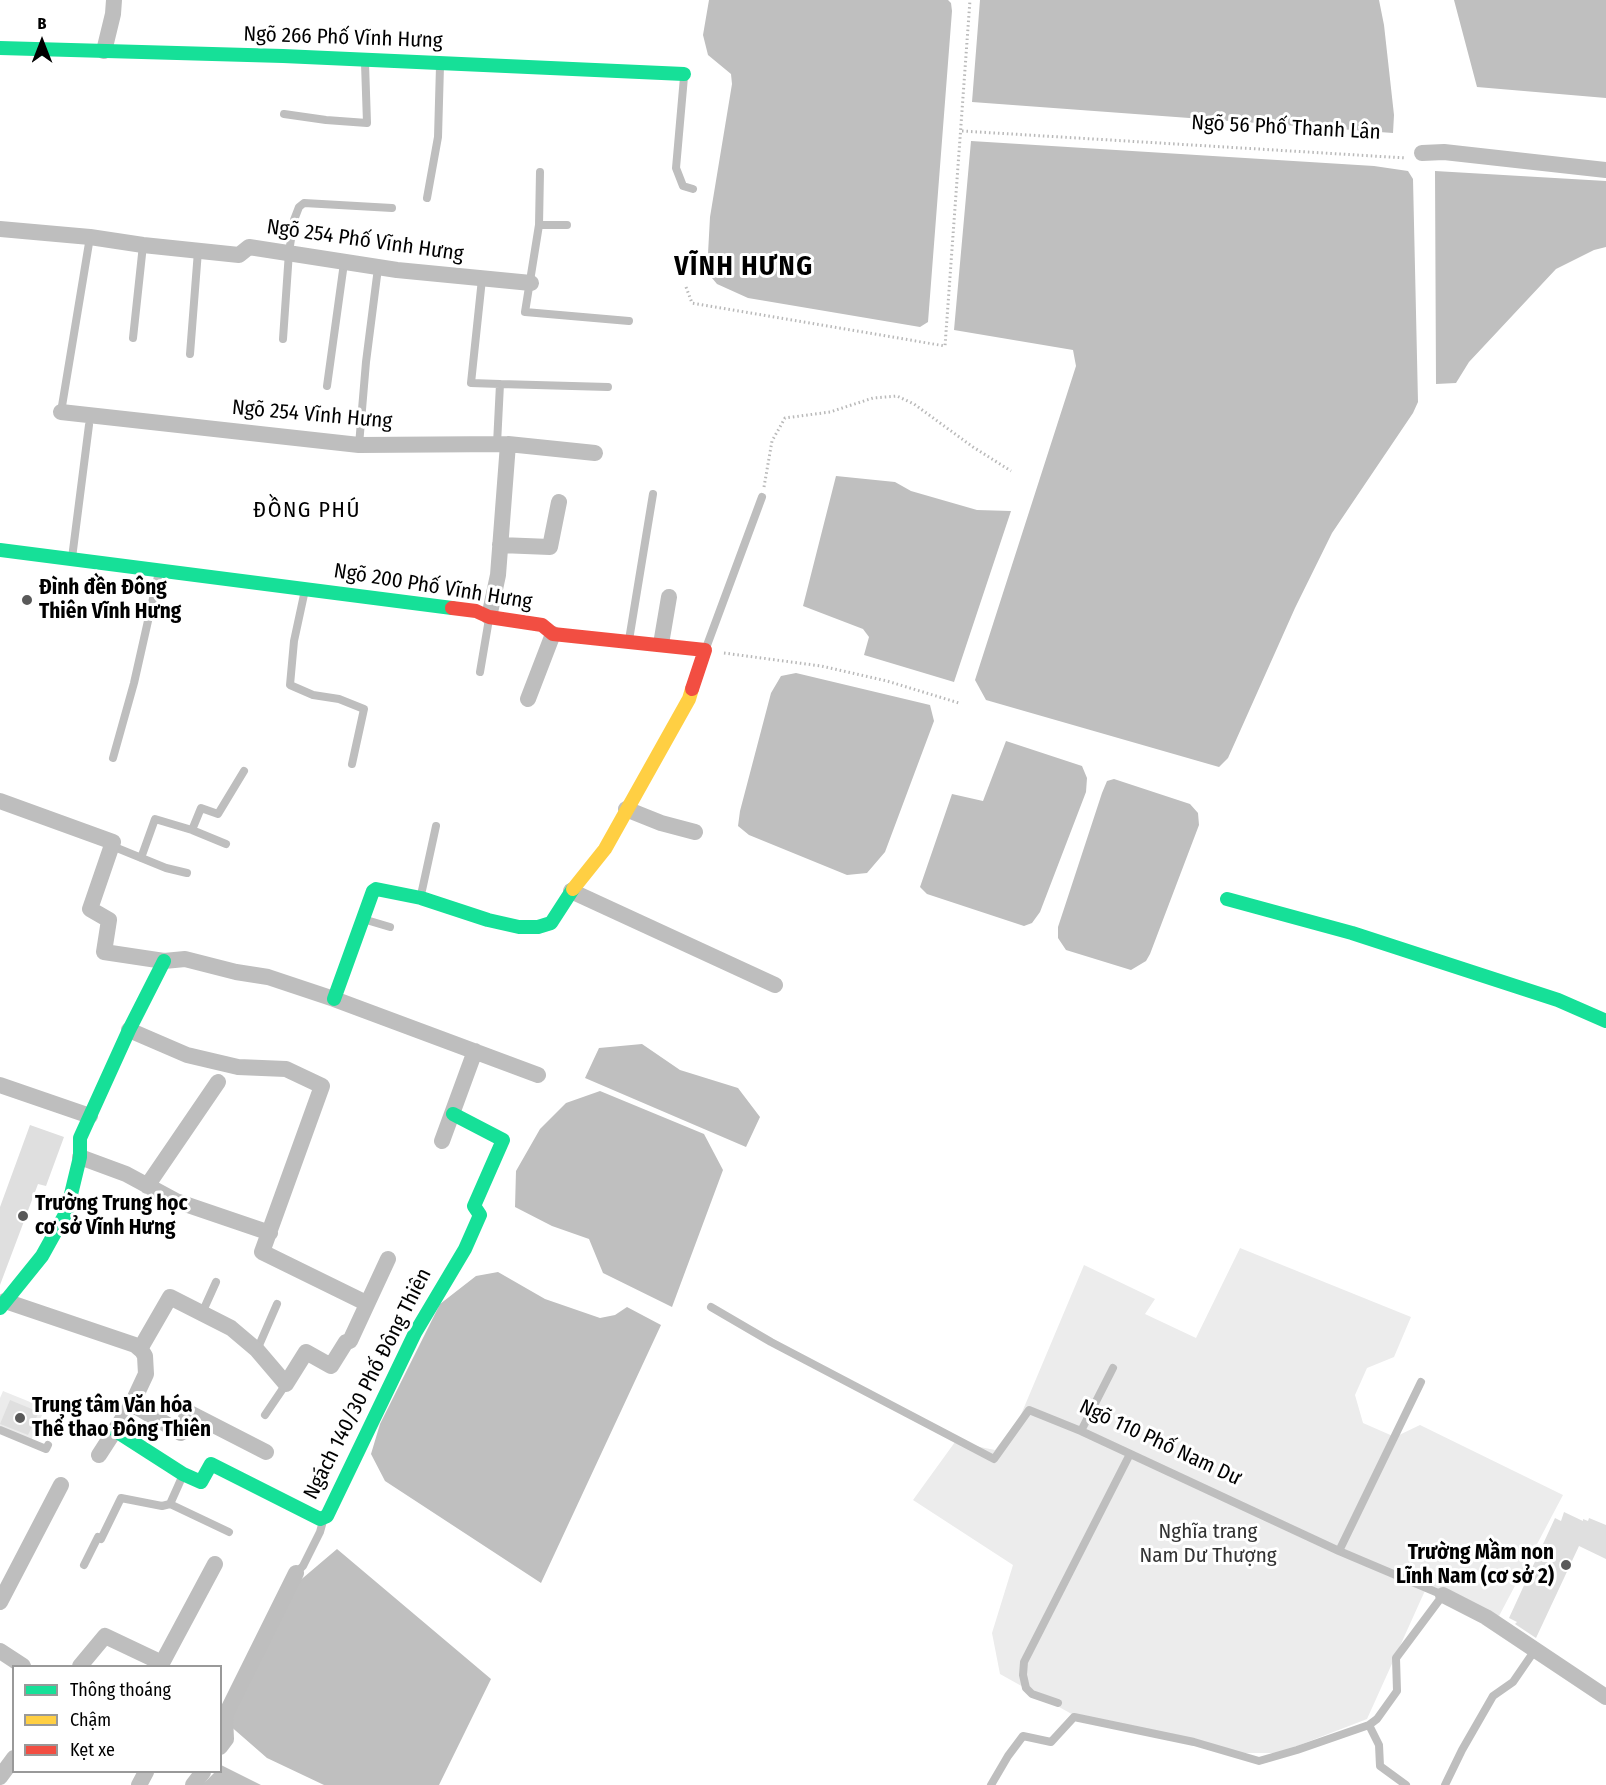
<!DOCTYPE html>
<meta charset="utf-8">
<style>
body{margin:0}
#map{position:relative;width:1606px;height:1785px;overflow:hidden;background:#fff;font-family:"Fira Sans Condensed",sans-serif}
canvas{display:block}
.legend{position:absolute;left:12px;top:1665px;width:210px;height:108px;box-sizing:border-box;background:#fff;border:2px solid #999;margin:0;padding:8px 10px;list-style:none;font-size:18px;color:#000}
.legend li{display:flex;align-items:center;gap:12px;height:30px}
.legend b{width:30px;border:2px solid #999}
.north{position:absolute;left:12px;top:12px;width:60px;height:60px;-webkit-text-stroke:4px #fff;paint-order:stroke;rotate:0deg;font-size:16px;font-weight:700;line-height:24px;text-align:center;color:#000}
.north::after{content:'';display:block;margin:auto;width:21px;height:27px;background:#000;clip-path:polygon(50% 0,100% 100%,50% 72%,0 100%)}
</style>
<div id="map">
<canvas width="1606" height="1785"></canvas>
<ul class="legend">
<li><b style="height:8px;background:#16e098"></b>Thông thoáng</li>
<li><b style="height:8px;background:#ffcf43"></b>Chậm</li>
<li><b style="height:8px;background:#f24e42"></b>Kẹt xe</li>
</ul>
<div class="north">B</div>
</div>
<script>
const ctx = document.querySelector('canvas').getContext('2d');
ctx.lineJoin = 'round';
function paint(path, color) { ctx.fillStyle = color; ctx.fill(path, 'evenodd'); }
const shape = rows => new Path2D(rows.map(r => 'M' + r).join(''));
function strokePath(path, color, width, dash) { ctx.strokeStyle = color; ctx.lineWidth = width; ctx.lineCap = dash ? 'butt' : 'round'; ctx.setLineDash(dash || []); ctx.stroke(path); }
function label(font, color, halo, rows, align = 'center') {
  ctx.font = font + ' "Fira Sans Condensed",sans-serif'; ctx.lineWidth = 6; ctx.setLineDash([]); ctx.textBaseline = 'middle'; ctx.strokeStyle = halo; ctx.fillStyle = color; for (const [text, x, y, turn = 0] of rows) {
    ctx.save(); ctx.translate(x, y); ctx.rotate((+turn || 0) * Math.PI / 180); ctx.textAlign = isNaN(turn) ? turn : align; if (halo) ctx.strokeText(text, 0, 0); ctx.fillText(text, 0, 0); ctx.restore();
  }
}
paint(shape([
 [1240,1248,1411,1317,1394,1357,1367,1368,1355,1395,1363,1423,1395,1437,1420,1425,1563,1495,1499,1616,1428,1584,1367,1719,1279,1753,1233,1753,1077,1717,1000,1674,992,1633,1013,1565,913,1500,955,1442,995,1450,1020,1417,1084,1265,1155,1299,1145,1314,1196,1338],
 [3,1391,45,1408,31,1441,0,1428,0,1398]
]), '#ececec');
paint(shape([
 [709,0,948,0,951,3,952,11,928,322,920,327,748,298,717,284,707,272,710,217,732,84,731,74,708,55,703,35],
 [980,0,1379,0,1384,25,1394,115,1393,133,972,102],
 [1454,0,1606,0,1606,98,1477,87],
 [971,141,1374,166,1408,171,1413,179,1418,402,1413,413,1332,533,1295,608,1228,758,1219,767,986,700,975,680,1076,366,1073,350,954,330],
 [1435,171,1606,181,1606,247,1594,250,1556,269,1469,362,1456,383,1436,384],
 [836,476,895,482,911,491,977,510,1011,511,954,682,864,655,869,637,863,629,803,606],
 [796,673,930,705,934,721,885,852,867,873,847,875,749,835,738,826,740,811,771,693,781,676],
 [1006,741,1082,766,1087,778,1086,792,1040,912,1032,923,1024,926,927,894,920,887,952,794,983,801],
 [1114,779,1190,804,1198,813,1199,825,1150,954,1146,961,1131,970,1066,950,1058,938,1058,927,1102,793,1107,781],
 [642,1044,680,1070,738,1088,760,1117,746,1147,585,1078,599,1048],
 [600,1091,704,1134,723,1170,672,1307,603,1273,589,1239,552,1226,515,1207,516,1171,540,1129,566,1103],
 [498,1272,545,1299,600,1318,615,1315,627,1307,661,1325,541,1583,385,1481,371,1454,380,1424,440,1304,476,1276],
 [337,1549,491,1679,439,1785,324,1785,267,1758,228,1724,297,1583],
 [221,1765,261,1785,202,1785,215,1772,220,1772]
]), '#bfbfbf');
paint(shape([
 [30,1125,64,1137,46,1186,38,1184,0,1285,0,1207],
 [10,1400,39,1412,28,1435,0,1424],
 [1564,1512,1583,1521,1583,1519,1588,1521,1589,1518,1606,1525,1606,1559,1579,1546,1536,1638,1515,1624,1517,1622,1509,1618,1555,1518,1561,1521]
]), '#dfdfdf');
strokePath(shape([
 [962,131,1406,158],
 [686,287,692,303,945,346,970,0],
 [764,487,772,441,785,418,830,412,873,398,897,396,914,404,973,447,1011,471],
 [724,653,821,666,887,681,959,703]
]), '#b9b9b9', 3, [1.5, 3]);
strokePath(shape([
 [684,77,676,168,683,186,693,189],
 [284,114,326,120,367,123,365,63],
 [427,198,438,137,440,66],
 [539,225,540,172],
 [567,225,539,225,525,312,629,321],
 [482,279,471,383,500,384],
 [133,338,143,245],
 [283,339,289,252,294,220,299,207,304,203,392,208],
 [190,354,198,251],
 [327,386,344,263],
 [61,412,90,237],
 [497,444,500,384,608,387],
 [359,445,366,362,378,268],
 [72,558,89,425],
 [305,590,294,641,290,685,313,695,339,699,364,709,352,764],
 [629,640,653,494],
 [706,648,762,497],
 [480,672,489,619],
 [113,758,134,683,159,572],
 [192,830,201,808,218,814,244,771],
 [112,846,166,868,187,873],
 [141,858,155,819,192,830,226,844],
 [421,895,436,826],
 [363,919,390,927],
 [711,1307,771,1342,994,1459,1029,1410,1081,1431,1339,1551,1443,1595,1396,1658,1397,1691,1377,1719,1369,1725,1297,1750,1259,1761,1194,1742,1074,1717,1051,1742,1023,1736,1008,1756,991,1785],
 [202,1313,216,1282],
 [257,1350,277,1304],
 [265,1415,286,1384],
 [0,1430,46,1449,48,1445],
 [1081,1431,1113,1368],
 [183,1475,170,1504,229,1532],
 [1339,1551,1421,1382],
 [84,1565,98,1537,101,1539,121,1498,162,1506,170,1504],
 [296,1573,303,1566,320,1532,323,1521],
 [1058,1703,1032,1694,1026,1688,1023,1675,1024,1662,1130,1454],
 [1369,1725,1379,1745,1380,1766,1406,1785],
 [1445,1785,1462,1750,1493,1696,1513,1682,1535,1650]
]), '#bebebe', 8);
strokePath(shape([
 [104,51,113,14,114,0],
 [1422,153,1444,152,1606,170],
 [0,229,90,237,143,245,239,255,249,247,397,270,531,283],
 [61,412,359,445,508,444,595,453],
 [500,545,550,547,559,502],
 [489,617,498,575,508,444],
 [661,644,669,597],
 [528,699,553,634],
 [0,801,113,842,90,909,109,920,104,952,164,961,185,959,236,972,268,977,334,999,538,1075],
 [626,809,661,823,695,832],
 [571,891,775,985],
 [129,1030,187,1055,238,1067,286,1069,322,1086,262,1252,366,1303],
 [0,1085,90,1116],
 [442,1141,475,1051],
 [80,1157,126,1174,176,1201,270,1233],
 [147,1186,218,1082],
 [5,1301,135,1345,142,1351,145,1356,146,1374,132,1404,99,1455],
 [140,1349,170,1297,231,1328,257,1350,286,1384,306,1352,331,1366,346,1342,350,1341,388,1259],
 [132,1404,181,1433,188,1412,266,1452],
 [1443,1595,1486,1617,1606,1697],
 [0,1602,61,1485],
 [0,1651,23,1666],
 [80,1666,105,1636,162,1663,215,1564],
 [220,1747,226,1739,225,1716,296,1573],
 [0,1777,14,1758],
 [139,1785,146,1772],
 [193,1785,203,1772]
]), '#bebebe', 16);
strokePath(shape([
 [0,48,283,56,684,74],
 [0,550,452,608],
 [1227,899,1352,933,1558,1000,1606,1021],
 [334,999,373,891,376,889,421,898,488,920,519,927,538,927,551,923,573,889],
 [0,1308,42,1256,67,1211,80,1157,80,1138,129,1030,164,961],
 [116,1431,183,1474,201,1482,211,1464,320,1519,327,1516,415,1333,465,1249,480,1215,474,1206,503,1140,453,1114]
]), '#16e098', 14);
strokePath(shape([
 [573,889,605,849,689,699,692,689]
]), '#ffcf43', 14);
strokePath(shape([
 [452,608,476,611,489,617,542,625,553,634,705,650,692,689]
]), '#f24e42', 14);
for (const [x, y, r, color] of [
 [27,600,6,"#595959"],
 [23,1216,6,"#595959"],
 [20,1418,6,"#595959"],
 [1566,1565,6,"#595959"]
]) { const dot = new Path2D(); dot.arc(x, y, r, 0, 2 * Math.PI); ctx.fillStyle = color; ctx.fill(dot); strokePath(dot, '#fff', 2); }
label('21px', '#000', '#fff', [
 ["Ngõ 266 Phố Vĩnh Hưng",343,38,2],
 ["Ngõ 56 Phố Thanh Lân",1286,128,3],
 ["Ngõ 254 Phố Vĩnh Hưng",365,241,8],
 ["Ngõ 254 Vĩnh Hưng",312,415,5],
 ["Ngõ 200 Phố Vĩnh Hưng",433,587,9],
 ["Ngách 140/30 Phố Đông Thiên",368,1384,-63],
 ["Ngõ 110 Phố Nam Dư",1160,1443,25]
]);
label('bold 21px', '#000', '#fff', [
 ["Đình đền Đông",39,588],
 ["Thiên Vĩnh Hưng",39,612],
 ["Trường Trung học",35,1204],
 ["cơ sở Vĩnh Hưng",35,1228],
 ["Trung tâm Văn hóa",32,1406],
 ["Thể thao Đông Thiên",32,1430],
 ["Trường Mầm non",1554,1553,"right"],
 ["Lĩnh Nam (cơ sở 2)",1554,1577,"right"]
], 'left');
label('21px', '#333', '#fff', [
 ["Nghĩa trang",1208,1532],
 ["Nam Dư Thượng",1208,1556]
]);
ctx.letterSpacing = '1.5px';
label('22px', '#000', '#fff', [
 ["ĐỒNG PHÚ",307,511]
]);
ctx.letterSpacing = '0px';
ctx.letterSpacing = '1.5px';
label('bold 27px', '#000', '#fff', [
 ["VĨNH HƯNG",744,267]
]);
ctx.letterSpacing = '0px';
</script>
